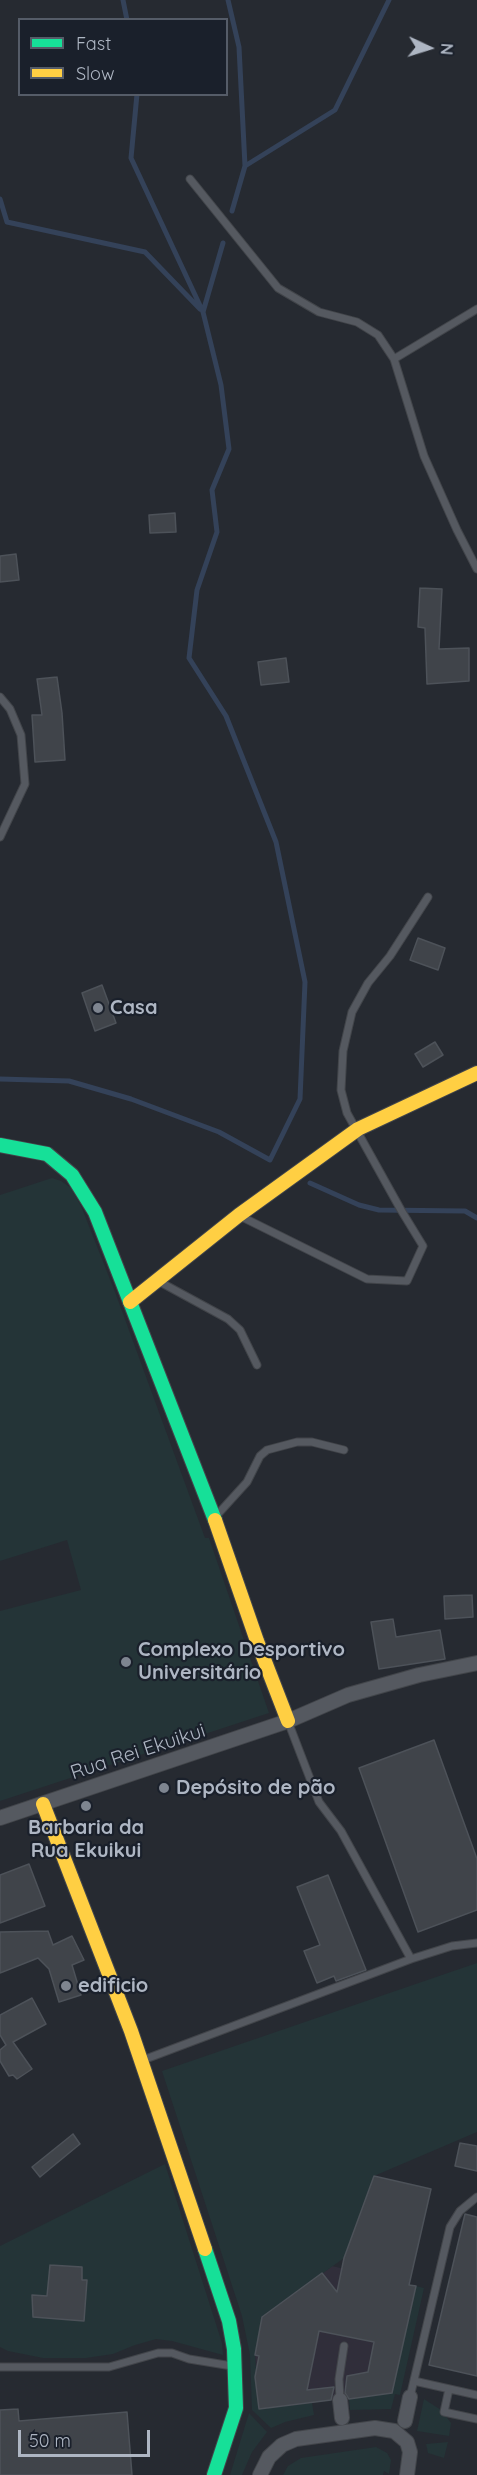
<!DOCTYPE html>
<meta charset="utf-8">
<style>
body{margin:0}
#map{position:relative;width:477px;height:2475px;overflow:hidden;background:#262a31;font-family:Quicksand,sans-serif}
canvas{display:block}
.legend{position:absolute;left:18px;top:18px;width:210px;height:78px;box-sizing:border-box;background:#1a202b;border:2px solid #555c68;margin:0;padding:8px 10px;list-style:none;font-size:18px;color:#aeb6c3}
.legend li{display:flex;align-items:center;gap:12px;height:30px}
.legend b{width:30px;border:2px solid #555c68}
.north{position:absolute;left:399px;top:18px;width:60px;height:60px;-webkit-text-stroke:4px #1a202b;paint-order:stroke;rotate:94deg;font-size:16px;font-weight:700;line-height:24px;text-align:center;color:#aeb6c3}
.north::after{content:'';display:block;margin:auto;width:21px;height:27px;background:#aeb6c3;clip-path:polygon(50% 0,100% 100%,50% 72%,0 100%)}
.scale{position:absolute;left:18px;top:2430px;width:132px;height:27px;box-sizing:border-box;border:3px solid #aeb6c3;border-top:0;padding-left:8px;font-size:18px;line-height:21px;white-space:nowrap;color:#aeb6c3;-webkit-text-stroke:4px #1a202b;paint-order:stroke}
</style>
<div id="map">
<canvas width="477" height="2475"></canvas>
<ul class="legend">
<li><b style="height:8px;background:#16e098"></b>Fast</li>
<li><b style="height:8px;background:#ffcf43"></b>Slow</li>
</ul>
<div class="north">N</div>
<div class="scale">50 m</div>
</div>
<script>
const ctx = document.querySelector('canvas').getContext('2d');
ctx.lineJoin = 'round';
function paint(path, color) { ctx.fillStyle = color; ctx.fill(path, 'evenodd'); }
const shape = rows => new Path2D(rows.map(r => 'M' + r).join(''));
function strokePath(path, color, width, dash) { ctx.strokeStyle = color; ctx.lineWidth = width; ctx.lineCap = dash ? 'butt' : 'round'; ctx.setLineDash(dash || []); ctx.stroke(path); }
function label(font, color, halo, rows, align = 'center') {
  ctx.font = font + ' Quicksand,sans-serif'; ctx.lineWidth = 4.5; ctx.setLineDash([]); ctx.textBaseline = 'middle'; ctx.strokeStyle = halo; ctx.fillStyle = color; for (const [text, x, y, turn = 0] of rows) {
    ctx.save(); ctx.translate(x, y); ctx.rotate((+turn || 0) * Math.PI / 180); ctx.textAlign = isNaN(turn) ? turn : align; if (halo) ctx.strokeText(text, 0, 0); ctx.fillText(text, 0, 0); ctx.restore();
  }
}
paint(shape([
 [332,2266,416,2286,392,2393,259,2409,255,2355,262,2317]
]), '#302e3a');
paint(shape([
 [52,1178,61,1181,71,1188,81,1206,115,1292,205,1538,209,1538,269,1713,0,1801,0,1611,81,1590,67,1540,0,1561,0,1195],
 [477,1963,477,2132,374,2176,344,2258,262,2317,255,2355,259,2409,312,2403,314,2415,285,2422,271,2428,252,2410,250,2355,242,2316,162,2071],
 [165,2164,222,2343,223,2355,172,2341,156,2339,135,2345,113,2354,86,2358,43,2358,8,2351,0,2347,0,2246],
 [416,2286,424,2288,400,2395,395,2394,391,2409,350,2410,349,2399,392,2393],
 [424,2399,441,2410,451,2423,449,2436,417,2431],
 [249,2413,267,2432,252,2452,242,2475,230,2475],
 [448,2442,444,2458,428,2453,426,2444],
 [376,2447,387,2453,391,2460,389,2474,384,2471,383,2475,283,2475,288,2466,301,2458]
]), '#243437');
strokePath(shape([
 [123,0,127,20],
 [228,0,239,47,245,166,232,211],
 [245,166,335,110,389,0],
 [0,199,7,222,145,252,200,309],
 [203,312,223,243],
 [0,1079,69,1081,131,1099,219,1132,270,1160,300,1099,305,982,276,842,226,716,189,658,197,590,217,532,212,490,229,449,221,385,203,312,131,158,137,94],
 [310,1183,359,1205,379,1210,465,1211,477,1218]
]), '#344259', 5);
const building = shape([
 [175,513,176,532,150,533,149,515,175,513],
 [16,554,19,580,0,582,0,556,16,554],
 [420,588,442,589,439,649,469,648,469,681,427,684,425,628,418,627,420,588],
 [286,658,289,682,261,685,258,662,286,658],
 [57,677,62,713,65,760,35,762,32,715,42,715,37,679,57,677],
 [418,938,445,948,438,970,410,960,418,938],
 [102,985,116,1023,95,1031,82,993,102,985],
 [435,1042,443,1055,423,1067,415,1054,435,1042],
 [472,1595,473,1617,445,1619,444,1596,472,1595],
 [393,1619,396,1637,440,1630,445,1659,379,1669,371,1622,393,1619],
 [434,1740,477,1859,477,1910,418,1932,359,1768,434,1740],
 [29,1864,45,1906,0,1923,0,1875,29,1864],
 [328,1875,366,1970,336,1981,334,1976,317,1983,304,1951,320,1945,297,1887,328,1875],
 [48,1931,53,1945,72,1936,84,1960,72,1965,81,1995,59,2002,49,1969,38,1958,0,1973,0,1932,48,1931],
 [32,1998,46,2024,13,2042,32,2069,17,2079,13,2075,9,2076,0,2061,0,2050,6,2045,0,2035,0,2015,32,1998],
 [73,2134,80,2144,40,2177,32,2167,73,2134],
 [460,2143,477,2146,477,2171,455,2166,460,2143],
 [374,2176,431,2189,409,2285,416,2286,392,2393,349,2399,345,2393,347,2376,368,2372,374,2342,319,2331,307,2390,334,2387,331,2400,259,2409,255,2377,259,2356,255,2355,262,2317,322,2273,337,2292,344,2258,374,2176],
 [465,2214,477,2217,477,2376,429,2365,465,2214],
 [50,2265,82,2267,82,2280,87,2280,84,2321,33,2317,32,2295,47,2296,50,2265],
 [18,2409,19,2421,127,2412,132,2475,0,2475,0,2410,18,2409]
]);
paint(building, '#40444a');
strokePath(building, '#4d5259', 1.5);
const lane = shape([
 [190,179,278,288,319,312,357,322,378,335,394,359,424,456,457,530,477,569],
 [394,359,477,309],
 [0,697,10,709,21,735,25,784,0,837],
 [242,1217,367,1279,407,1281,423,1246,401,1210,347,1113,341,1090,343,1051,352,1012,368,983,390,956,428,897],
 [160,1282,228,1319,240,1330,257,1365],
 [217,1515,247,1482,260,1456,267,1450,297,1442,312,1442,344,1450],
 [289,1724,319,1802,341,1831,411,1959],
 [143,2060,411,1959,452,1946,477,1943],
 [0,2367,109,2367,158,2353,172,2353,189,2359,232,2366],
 [414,2381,477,2395],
 [449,2389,444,2412,477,2419],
 [410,2397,450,2227,460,2211,477,2197],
 [340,2400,339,2379,344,2346]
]);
const street = shape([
 [0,1818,288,1721,348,1695,419,1675,477,1663],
 [340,2400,342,2418],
 [405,2421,410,2397],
 [260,2475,269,2457,282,2445,296,2439,375,2428,394,2431,407,2442,410,2452,407,2475]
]);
const fast = shape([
 [0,1145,47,1154,72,1175,95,1212,215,1520],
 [205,2249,229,2321,234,2349,236,2408,214,2475]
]);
const slow = shape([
 [130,1302,239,1215,358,1129,477,1073],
 [215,1520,257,1641,288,1721],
 [43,1804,131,2031,205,2249]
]);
strokePath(lane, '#42454a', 9);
strokePath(street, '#42454a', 16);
strokePath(fast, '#42454a', 16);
strokePath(slow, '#42454a', 16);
strokePath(lane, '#555960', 7);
strokePath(street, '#555960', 14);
strokePath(fast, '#16e098', 14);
strokePath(slow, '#ffcf43', 14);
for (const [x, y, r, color] of [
 [98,1008,6,"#7e8590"],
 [126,1662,6,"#7e8590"],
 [164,1788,6,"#7e8590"],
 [86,1806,6,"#7e8590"],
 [66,1986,6,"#7e8590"]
]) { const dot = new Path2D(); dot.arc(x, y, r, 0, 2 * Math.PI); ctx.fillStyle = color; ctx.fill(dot); strokePath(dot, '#1a202b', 2); }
label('bold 20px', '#aeb6c3', '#1a202b', [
 ["Casa",110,1008],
 ["Complexo Desportivo",138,1650],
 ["Universitário",138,1673],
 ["Depósito de pão",176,1788],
 ["Barbaria da",86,1828,"center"],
 ["Rua Ekuikui",86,1851,"center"],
 ["edificio",78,1986]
], 'left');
label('20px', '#aeb6c3', '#1a202b', [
 ["Rua Rei Ekuikui",138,1752,-18]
]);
</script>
